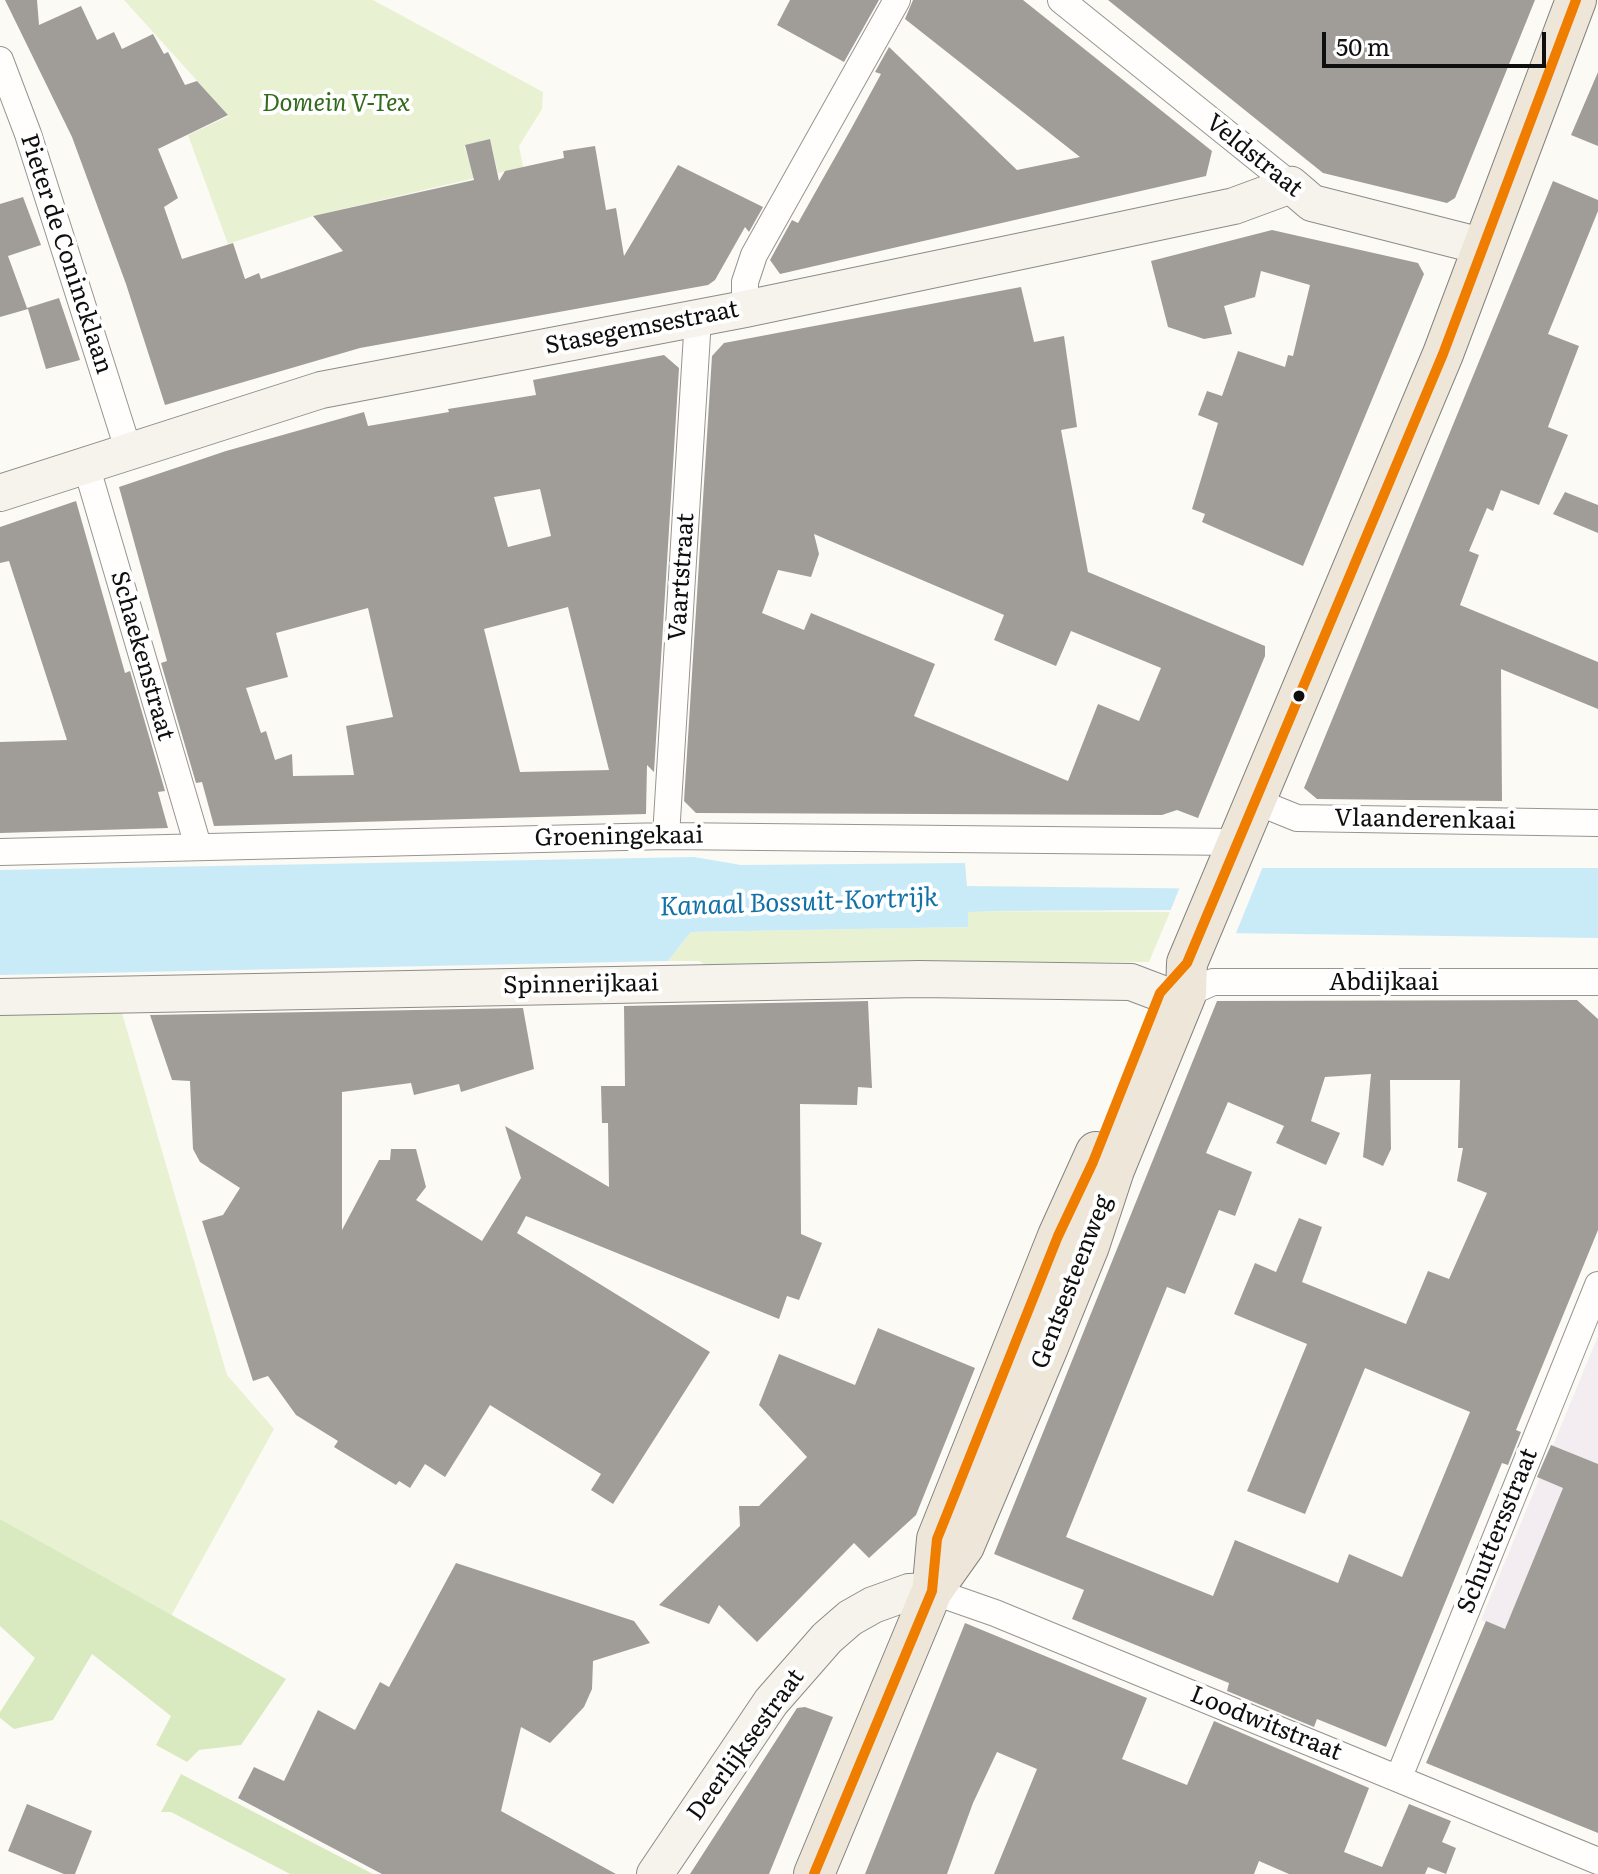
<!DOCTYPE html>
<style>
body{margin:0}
#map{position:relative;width:1598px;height:1874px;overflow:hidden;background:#fcfaf4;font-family:Literata,serif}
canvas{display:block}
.scale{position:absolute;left:1322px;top:32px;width:224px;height:36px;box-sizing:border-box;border:4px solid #0f0f0f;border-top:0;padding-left:10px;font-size:24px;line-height:28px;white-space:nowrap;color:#0f0f0f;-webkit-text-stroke:6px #fff;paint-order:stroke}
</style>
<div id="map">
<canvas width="1598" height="1874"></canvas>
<div class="scale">50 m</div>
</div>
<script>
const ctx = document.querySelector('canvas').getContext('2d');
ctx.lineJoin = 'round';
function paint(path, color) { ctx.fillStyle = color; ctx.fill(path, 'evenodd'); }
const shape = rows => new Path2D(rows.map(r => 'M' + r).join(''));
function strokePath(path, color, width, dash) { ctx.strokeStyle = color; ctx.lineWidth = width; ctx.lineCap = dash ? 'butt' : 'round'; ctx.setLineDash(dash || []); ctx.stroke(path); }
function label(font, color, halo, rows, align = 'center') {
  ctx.font = font + ' Literata,serif'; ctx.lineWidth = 8; ctx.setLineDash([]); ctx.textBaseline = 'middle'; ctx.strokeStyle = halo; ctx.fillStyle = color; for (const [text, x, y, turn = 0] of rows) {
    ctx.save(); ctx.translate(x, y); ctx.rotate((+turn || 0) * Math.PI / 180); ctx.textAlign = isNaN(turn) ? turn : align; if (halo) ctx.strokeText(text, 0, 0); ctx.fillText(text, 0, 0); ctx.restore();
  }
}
paint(shape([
 [1598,1336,1598,1688,1554,1650,1481,1620]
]), '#f3edf1');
paint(shape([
 [124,0,373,0,543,92,542,109,519,146,523,167,498,173,490,139,464,146,475,178,313,216,228,244,188,135,229,116],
 [968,911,1170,912,1149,962,705,965,699,961,668,961,691,932,967,927],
 [120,1006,227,1375,274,1429,171,1616,0,1519,0,1010]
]), '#e8f2d3');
paint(shape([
 [0,1519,286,1679,241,1745,199,1750,187,1762,156,1745,171,1716,92,1654,53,1720,14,1729,0,1718,0,1712,35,1658,0,1626],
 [181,1774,373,1874,290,1874,171,1812,161,1812]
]), '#d9eac1');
paint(shape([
 [694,857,741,865,965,863,967,886,1239,889,1248,868,1598,868,1598,938,1221,933,1185,910,992,911,968,912,968,927,691,932,668,961,0,975,0,870]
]), '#c9ebf8');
paint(shape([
 [1248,864,1264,864,1234,938,1219,937,1224,915,1169,914,1181,884,1237,885]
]), '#fcfaf4');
paint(shape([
 [5,0,37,0,39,25,81,6,97,40,114,32,122,49,153,34,164,54,168,52,185,85,197,81,228,115,158,149,178,198,164,207,182,259,233,243,245,279,259,273,261,279,343,251,313,216,474,180,465,145,490,139,499,181,505,171,564,158,563,151,595,146,606,210,616,208,624,256,678,165,763,207,749,232,745,227,715,280,708,285,360,348,165,405,126,284,72,137],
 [790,0,879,0,844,62,777,25],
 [913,0,1023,0,1212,151,1206,176,780,274,770,260,792,220,798,223,851,129,881,74,875,72,889,47,1017,170,1080,157,905,19],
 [1108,0,1535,0,1455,198,1447,203,1323,173],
 [1598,72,1598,146,1571,135],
 [1553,181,1598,200,1598,211,1548,334,1579,346,1548,427,1568,435,1539,505,1501,490,1493,511,1487,508,1469,551,1479,555,1460,605,1598,662,1598,709,1501,669,1502,801,1317,799,1304,788],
 [23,197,41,245,8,256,27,308,59,298,80,360,46,369,28,309,0,317,0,204],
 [1272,230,1418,263,1424,274,1303,566,1202,522,1205,514,1192,509,1218,423,1198,415,1207,391,1222,396,1238,351,1285,367,1288,355,1293,356,1310,285,1261,271,1255,297,1224,306,1232,334,1204,339,1168,327,1151,261],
 [1021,287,1034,342,1064,336,1077,427,1061,430,1088,572,1265,646,1265,656,1198,818,1177,810,1162,815,696,813,684,801,712,356,724,343],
 [814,534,1004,615,994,640,1056,666,1071,631,1161,668,1139,721,1098,704,1068,781,914,716,935,664,811,613,804,630,762,613,778,570,811,577,819,554],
 [664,355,679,368,654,772,647,765,646,814,214,826,202,782,196,783,161,663,167,661,119,487,226,451,364,412,368,426,449,412,448,409,536,395,533,380],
 [540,489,551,536,508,547,494,497],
 [568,607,609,770,520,772,484,629],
 [368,608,393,717,346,726,354,775,293,776,292,754,275,760,266,731,261,733,246,688,288,677,276,633],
 [1565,492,1598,505,1598,533,1553,514],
 [76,501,125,673,130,671,165,791,158,792,168,828,0,833,0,742,67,740,9,561,0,563,0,527],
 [1577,1000,1598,1019,1598,1230,1516,1430,1521,1432,1508,1465,1502,1463,1386,1747,1317,1719,1314,1727,1227,1691,1229,1683,1072,1619,1084,1590,994,1554,1217,1001],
 [1371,1074,1363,1157,1383,1166,1391,1149,1390,1080,1460,1080,1458,1148,1463,1148,1457,1181,1487,1193,1449,1279,1428,1271,1406,1324,1302,1282,1322,1227,1299,1218,1276,1272,1255,1263,1234,1314,1307,1344,1247,1491,1305,1514,1365,1368,1470,1412,1402,1577,1349,1554,1338,1583,1235,1540,1213,1596,1066,1537,1167,1287,1185,1294,1219,1210,1235,1216,1252,1172,1206,1153,1228,1102,1284,1126,1276,1143,1326,1165,1340,1133,1311,1121,1325,1077],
 [868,1001,872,1088,858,1087,857,1105,800,1104,801,1234,822,1243,799,1300,787,1296,779,1319,526,1216,517,1233,710,1352,613,1504,591,1490,601,1474,490,1405,445,1477,425,1464,410,1488,399,1481,396,1485,334,1447,338,1441,296,1415,268,1376,253,1381,202,1221,223,1215,240,1188,200,1162,193,1149,190,1081,172,1080,150,1015,523,1008,534,1069,461,1092,459,1084,414,1095,411,1083,342,1092,342,1230,379,1160,390,1160,391,1149,416,1149,426,1187,416,1200,482,1241,521,1178,505,1126,609,1187,608,1123,602,1123,601,1086,625,1086,624,1006],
 [878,1328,975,1368,916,1515,869,1558,854,1543,757,1642,719,1605,709,1624,659,1605,740,1526,739,1506,759,1506,807,1457,759,1405,779,1354,855,1385],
 [1551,1445,1598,1464,1598,1833,1426,1763,1486,1621,1505,1629,1563,1488,1537,1477],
 [456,1563,634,1621,650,1643,593,1661,592,1689,584,1707,550,1743,521,1727,501,1811,616,1874,382,1874,238,1798,254,1767,284,1781,318,1710,355,1730,380,1682,389,1687],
 [965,1623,1147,1698,1122,1759,1187,1785,1214,1721,1369,1788,1344,1852,1382,1867,1409,1804,1451,1821,1442,1842,1456,1848,1446,1874,1428,1867,1425,1874,1289,1874,1259,1861,1254,1874,994,1874,1037,1769,997,1752,973,1803,947,1874,865,1874],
 [805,1707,833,1717,769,1874,690,1874,797,1708],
 [27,1804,92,1831,75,1874,64,1874,8,1851]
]), '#a09d99');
const street = shape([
 [1061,0,1291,185],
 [0,60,28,134,128,449],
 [745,309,745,282,754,255,897,0],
 [86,465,198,846],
 [1255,801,1297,818,1598,823],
 [666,836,698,318],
 [0,852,666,836,1237,842],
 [1186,994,1213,982,1598,982],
 [932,1591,995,1613,1598,1861],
 [1399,1777,1598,1285]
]);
const secondary = shape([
 [0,493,321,390,745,309,1060,243,1234,206,1291,185,1312,203,1481,246],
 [0,997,919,979,1131,982,1160,993],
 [655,1874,771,1702,827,1638,850,1618,873,1605,909,1592,932,1591]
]);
const primary = shape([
 [933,1584,937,1539,1058,1236,1096,1152],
 [814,1874,932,1591,964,1546,1048,1347,1089,1246,1114,1170,1186,994,1187,963,1443,354,1576,0]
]);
strokePath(street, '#969592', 28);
strokePath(secondary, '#8c8b89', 38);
strokePath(primary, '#83827f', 42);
strokePath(street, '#fffefd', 26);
strokePath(secondary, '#f5f3eb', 36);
strokePath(primary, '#eee7d9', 40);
strokePath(shape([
 [814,1874,932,1591,937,1539,1058,1236,1093,1162,1160,993,1187,963,1443,354,1576,0]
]), '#ef7d00', 10);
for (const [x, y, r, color] of [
 [1299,696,7,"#0f0f0f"]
]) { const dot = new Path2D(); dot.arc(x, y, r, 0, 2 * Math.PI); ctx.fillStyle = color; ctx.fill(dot); strokePath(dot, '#fff', 3); }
label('italic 24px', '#326b1c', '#fff', [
 ["Domein V-Tex",336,104]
]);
label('24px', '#0f0f0f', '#fff', [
 ["Veldstraat",1254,156,39],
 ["Pieter de Conincklaan",66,254,72],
 ["Stasegemsestraat",642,328,-11],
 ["Vaartstraat",682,577,-86],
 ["Schaekenstraat",142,656,74],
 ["Vlaanderenkaai",1425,820,1],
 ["Groeningekaai",619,837,-1],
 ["Abdijkaai",1384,983],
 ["Spinnerijkaai",581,985,-1],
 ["Gentsesteenweg",1072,1282,-69],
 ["Schuttersstraat",1498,1531,-68],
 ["Loodwitstraat",1266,1724,22],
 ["Deerlijksestraat",746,1745,-54]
]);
label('italic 26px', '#1272a7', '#fff', [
 ["Kanaal Bossuit-Kortrijk",799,903,-2]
]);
</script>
